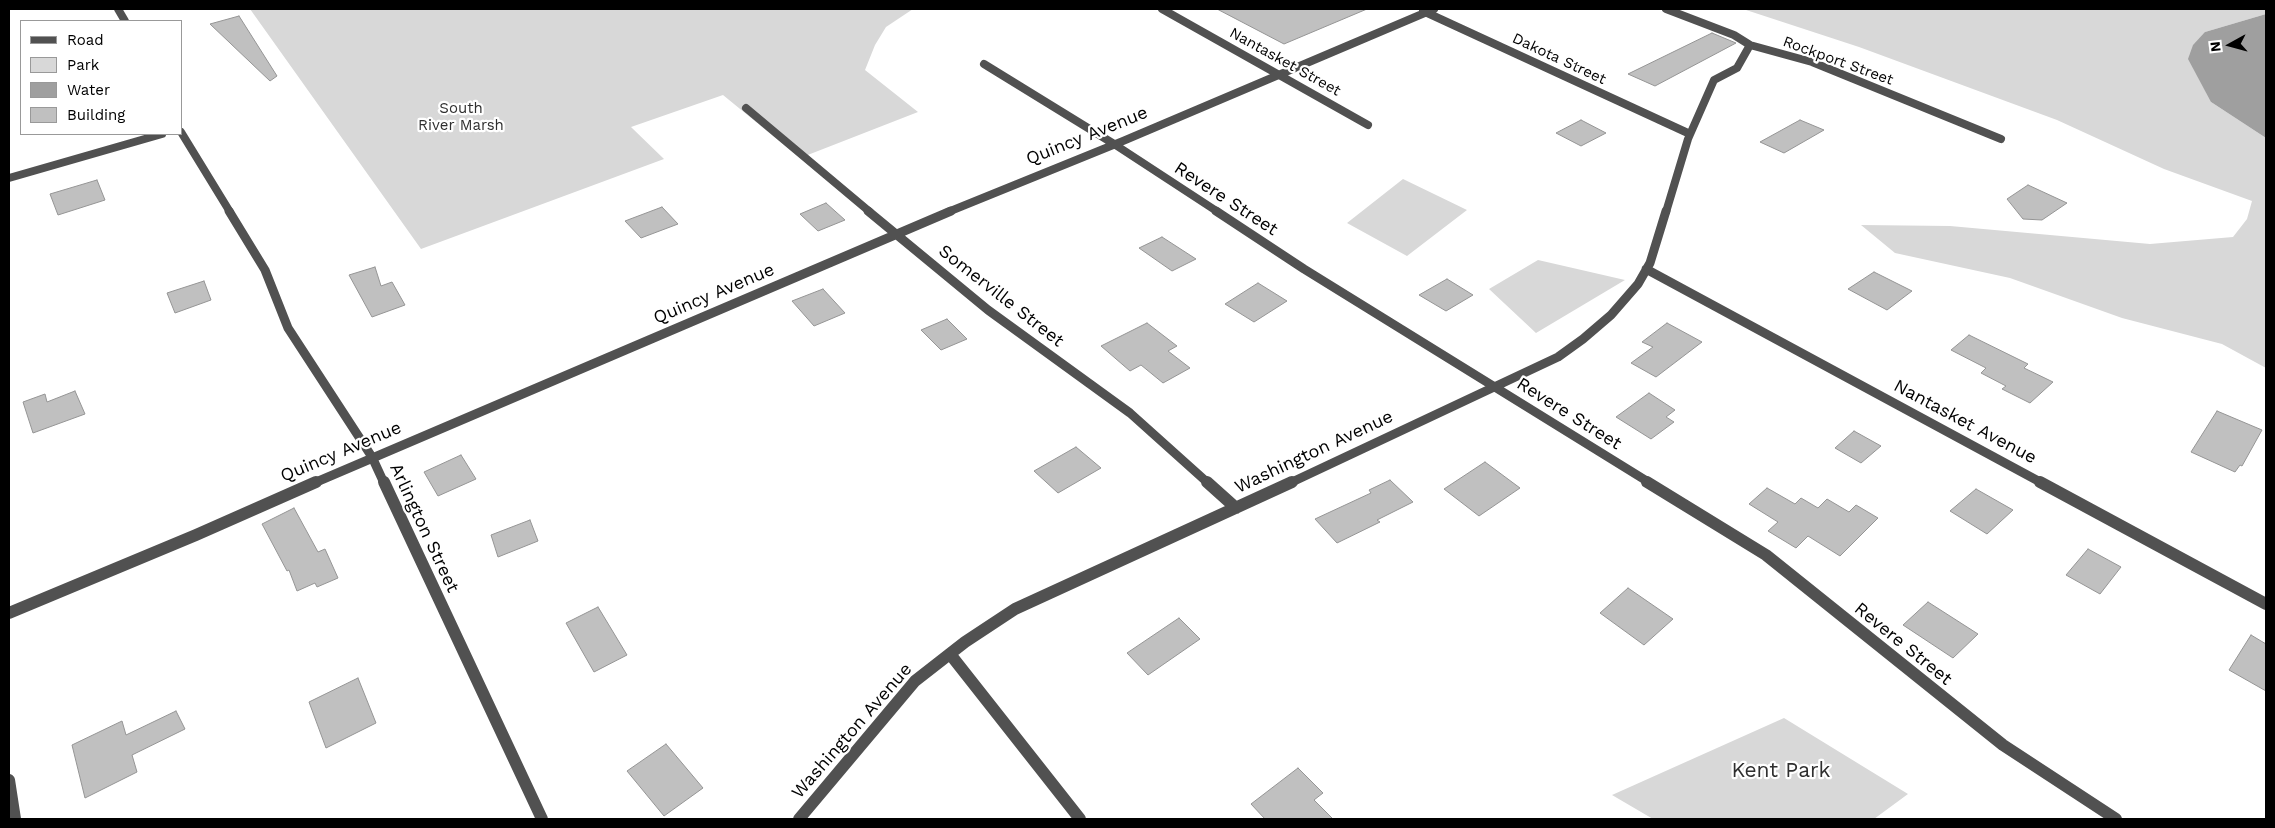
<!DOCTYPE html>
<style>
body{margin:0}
#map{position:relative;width:2275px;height:828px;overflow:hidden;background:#fff;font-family:"Work Sans",sans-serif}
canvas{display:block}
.frame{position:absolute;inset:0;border:10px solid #000;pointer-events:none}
.legend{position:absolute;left:20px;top:20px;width:162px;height:115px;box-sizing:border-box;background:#fff;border:1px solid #999;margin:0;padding:6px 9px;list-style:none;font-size:15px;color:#000}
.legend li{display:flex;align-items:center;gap:10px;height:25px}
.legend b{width:25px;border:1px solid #999}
.north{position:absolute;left:2205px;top:20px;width:50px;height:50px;-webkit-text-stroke:4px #fff;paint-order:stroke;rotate:263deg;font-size:14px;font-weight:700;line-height:20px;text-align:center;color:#000}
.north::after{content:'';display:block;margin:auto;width:18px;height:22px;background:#000;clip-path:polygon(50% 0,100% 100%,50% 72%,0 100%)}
</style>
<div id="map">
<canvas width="2275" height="828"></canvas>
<div class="frame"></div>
<ul class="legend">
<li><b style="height:6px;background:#515151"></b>Road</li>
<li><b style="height:14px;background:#d8d8d8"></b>Park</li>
<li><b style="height:14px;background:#9f9f9f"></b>Water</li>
<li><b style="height:14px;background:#c0c0c0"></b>Building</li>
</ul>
<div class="north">N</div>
</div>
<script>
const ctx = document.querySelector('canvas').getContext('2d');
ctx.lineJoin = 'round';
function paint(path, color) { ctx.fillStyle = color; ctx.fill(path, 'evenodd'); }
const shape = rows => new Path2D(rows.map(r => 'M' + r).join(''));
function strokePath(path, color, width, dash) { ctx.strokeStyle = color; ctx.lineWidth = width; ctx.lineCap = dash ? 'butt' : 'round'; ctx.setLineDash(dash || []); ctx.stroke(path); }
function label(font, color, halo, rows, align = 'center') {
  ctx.font = font + ' "Work Sans",sans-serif'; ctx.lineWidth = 4.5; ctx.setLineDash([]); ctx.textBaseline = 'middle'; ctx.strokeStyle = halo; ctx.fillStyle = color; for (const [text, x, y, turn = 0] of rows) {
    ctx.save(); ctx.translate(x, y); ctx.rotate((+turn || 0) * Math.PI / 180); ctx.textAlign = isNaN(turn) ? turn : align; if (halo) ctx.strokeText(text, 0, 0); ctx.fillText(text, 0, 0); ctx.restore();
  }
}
paint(shape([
 [250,9,913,9,886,27,875,45,865,70,918,112,800,158,723,95,631,127,664,159,421,249],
 [1743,9,2266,9,2266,14,2205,32,2211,102,2266,138,2266,368,2222,344,2122,318,2010,278,1895,253,1861,225,1950,226,2150,244,2233,237,2247,219,2252,201,2164,169,2057,120,1859,47],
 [1403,179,1467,210,1407,256,1347,223],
 [1538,260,1625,280,1536,333,1489,289],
 [1784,718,1908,794,1874,819,1653,819,1612,795]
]), '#d8d8d8');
paint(shape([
 [2266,14,2266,138,2211,102,2188,59,2193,45,2205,32]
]), '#9f9f9f');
const building = shape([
 [1217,9,1367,9,1284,44,1217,9],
 [239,16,277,76,270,81,210,24,239,16],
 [1712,33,1736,43,1655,86,1628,74,1712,33],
 [1581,120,1606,133,1581,146,1556,133,1581,120],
 [1800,120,1824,130,1784,153,1760,142,1800,120],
 [97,180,105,200,58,215,50,194,97,180],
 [2028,185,2067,203,2042,220,2023,219,2007,199,2028,185],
 [826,203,845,220,818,231,800,214,826,203],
 [662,207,678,224,641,238,625,221,662,207],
 [1162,237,1196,259,1172,271,1139,248,1162,237],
 [375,267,381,286,392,282,405,305,372,317,349,275,375,267],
 [1874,272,1912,291,1887,310,1848,289,1874,272],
 [1447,279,1473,295,1446,311,1419,295,1447,279],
 [204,281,211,300,175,313,167,293,204,281],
 [1258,283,1287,301,1254,322,1225,304,1258,283],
 [823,289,845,313,814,326,792,301,823,289],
 [947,319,967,339,941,350,921,330,947,319],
 [1147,323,1177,346,1168,351,1190,368,1163,383,1141,365,1130,371,1101,346,1147,323],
 [1667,323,1702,342,1656,377,1631,363,1653,347,1642,342,1667,323],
 [1969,335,2028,364,2024,368,2053,382,2030,403,2002,389,2006,386,1981,373,1986,368,1951,350,1969,335],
 [75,391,85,414,33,433,23,402,45,394,47,402,75,391],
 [1649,393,1675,410,1666,417,1674,422,1651,439,1616,417,1649,393],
 [2217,411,2262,430,2242,466,2240,465,2235,472,2191,452,2217,411],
 [1854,431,1881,446,1861,463,1835,448,1854,431],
 [1076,447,1101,468,1058,493,1034,471,1076,447],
 [461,455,476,479,438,496,424,472,461,455],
 [1485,462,1520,488,1479,516,1444,489,1485,462],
 [1390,480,1413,502,1377,520,1380,522,1337,543,1315,519,1371,493,1369,490,1390,480],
 [1767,488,1795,504,1801,498,1818,508,1827,499,1849,512,1856,505,1878,518,1840,556,1808,536,1796,548,1768,531,1778,522,1749,504,1767,488],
 [1976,489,2013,510,1987,534,1950,511,1976,489],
 [294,508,318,552,325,549,338,578,317,587,315,583,297,591,289,570,287,571,262,524,294,508],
 [530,520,538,541,498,557,491,535,530,520],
 [2088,549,2121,567,2100,594,2066,575,2088,549],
 [1628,588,1673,619,1644,645,1600,613,1628,588],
 [1928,602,1978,634,1953,658,1903,625,1928,602],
 [598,607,627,655,594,672,566,623,598,607],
 [1179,618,1200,639,1148,675,1127,653,1179,618],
 [2251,635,2266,644,2266,691,2229,670,2251,635],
 [358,678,376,723,326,748,309,702,358,678],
 [176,711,185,729,132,755,137,772,85,798,72,745,122,721,126,735,176,711],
 [666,744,703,788,664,816,627,771,666,744],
 [1298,768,1323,793,1314,800,1333,819,1265,819,1251,804,1298,768]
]);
paint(building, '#c0c0c0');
strokePath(building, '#959595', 1);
strokePath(shape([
 [118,9,125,21],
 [1162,9,1368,125],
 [1666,9,1734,35,1750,45,1812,62,2001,139],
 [1423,11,1690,134],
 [984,64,1114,144,1218,212],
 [746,108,870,212],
 [181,132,230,212],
 [9,178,162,134],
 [948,212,1123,141,1434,9],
 [1666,212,1688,139,1714,80,1737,68,1750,45]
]), '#515151', 8);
strokePath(shape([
 [229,211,265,270,288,328,372,457,384,483],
 [868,211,988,310,1130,413,1208,483],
 [1216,211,1304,269,1650,483],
 [1646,269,2042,483],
 [314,483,951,211],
 [1290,483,1558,357,1583,339,1611,315,1638,284,1650,263,1666,211]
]), '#515151', 9);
strokePath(shape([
 [384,482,542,819],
 [1207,482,1236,508],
 [1647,482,1766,555,2003,745,2116,819],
 [2040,482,2266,604],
 [9,613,196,535,316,482],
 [950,654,1080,819],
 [9,780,15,819],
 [799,819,915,681,965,642,1015,609,1292,482]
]), '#515151', 12);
label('15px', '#000', '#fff', [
 ["Dakota Street",1559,59,25],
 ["Rockport Street",1838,61,20],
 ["Nantasket Street",1285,62,29]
]);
label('15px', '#2f2f2f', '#fff', [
 ["South",461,109],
 ["River Marsh",461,126]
]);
label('18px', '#000', '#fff', [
 ["Quincy Avenue",1087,136,-22],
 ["Revere Street",1226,199,33],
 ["Quincy Avenue",714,294,-23],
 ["Somerville Street",1001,296,38],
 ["Revere Street",1569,414,32],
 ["Nantasket Avenue",1965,422,28],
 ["Quincy Avenue",341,452,-23],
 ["Washington Avenue",1314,452,-25],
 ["Arlington Street",424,528,65],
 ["Revere Street",1903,644,39],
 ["Washington Avenue",852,731,-49]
]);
label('21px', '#2f2f2f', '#fff', [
 ["Kent Park",1781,771]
]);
</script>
